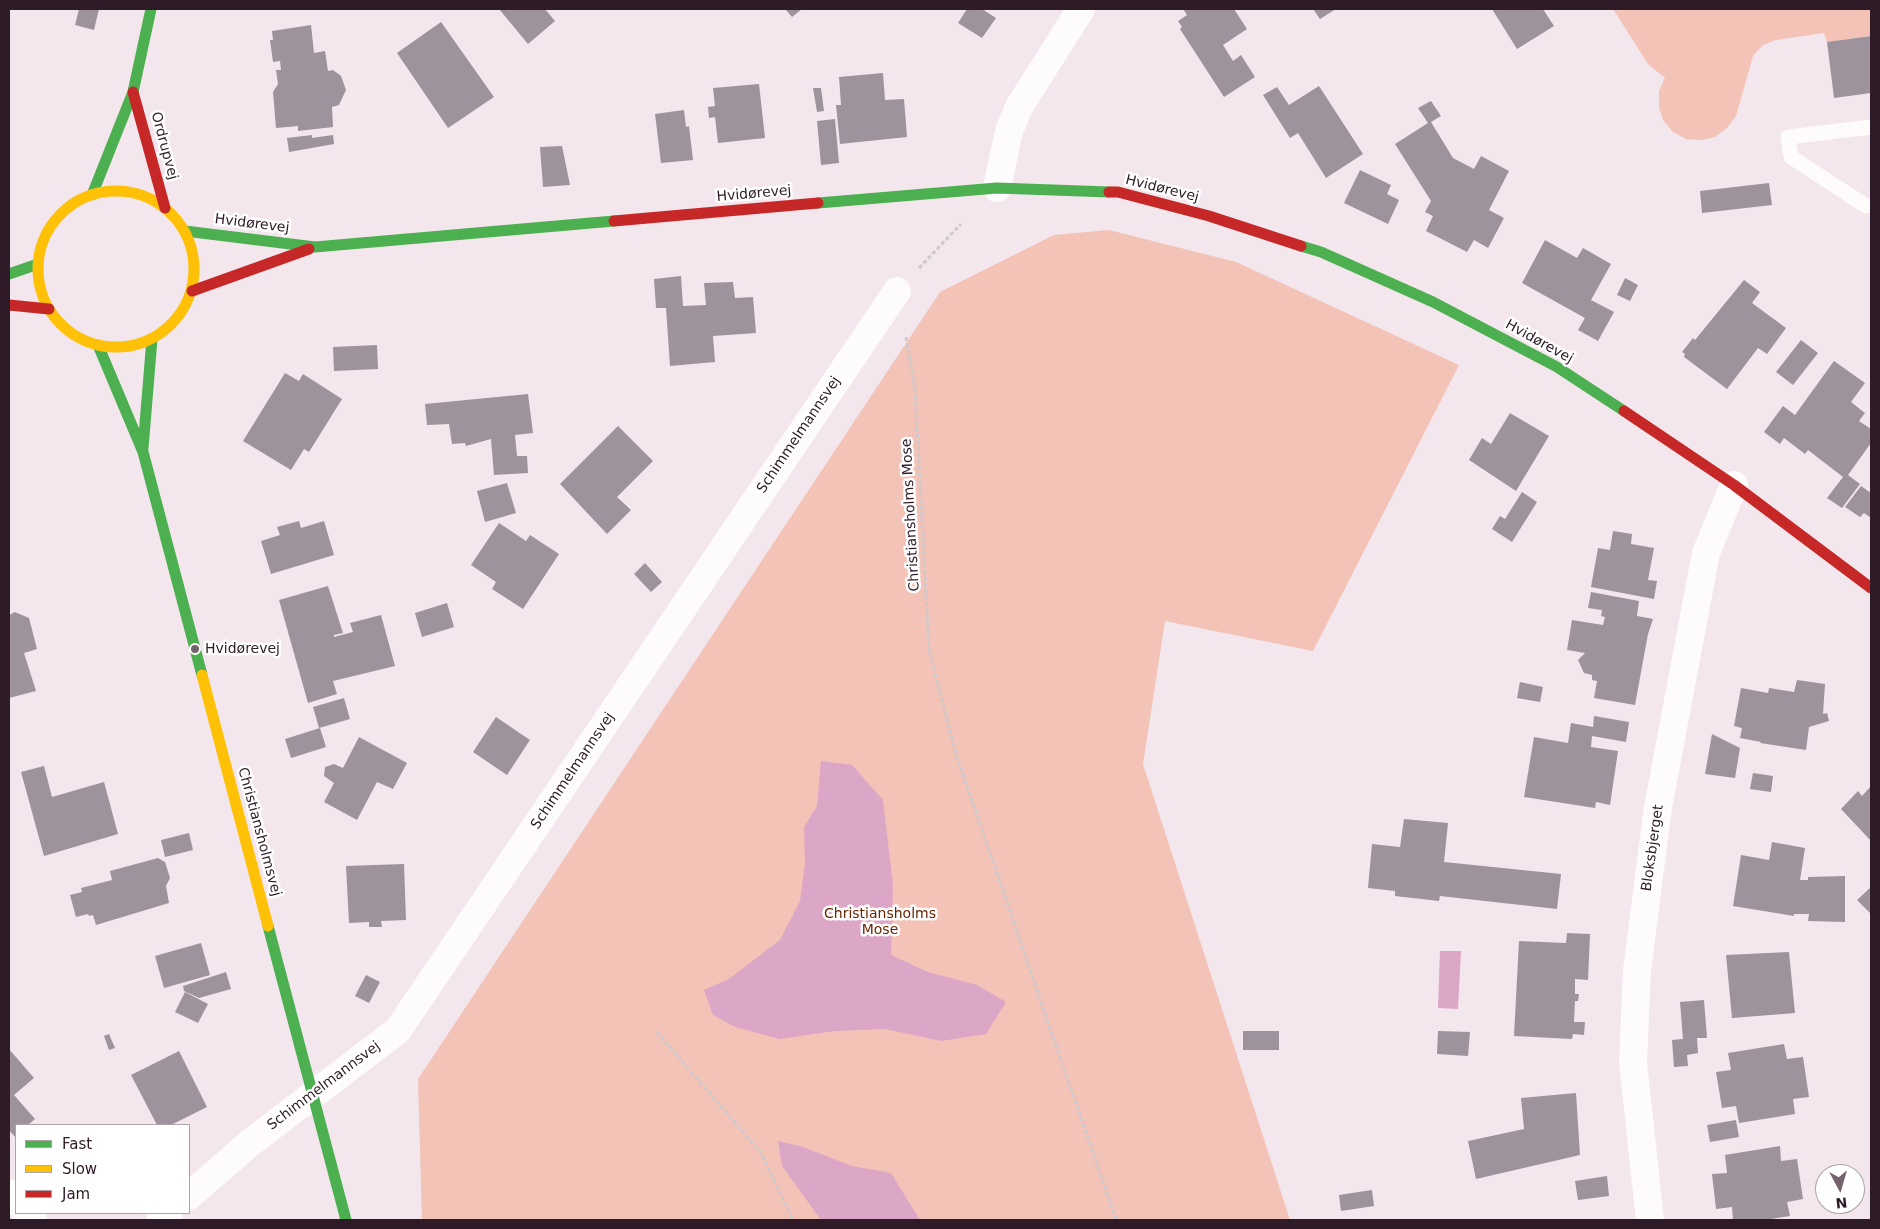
<!DOCTYPE html>
<meta charset="utf-8">
<style>
body{margin:0}
#map{position:relative;width:1880px;height:1229px;overflow:hidden;background:#f3e6ed;font-family:"DejaVu Sans",sans-serif}
canvas{display:block}
.frame{position:absolute;inset:0;border:10px solid #2f1b27;pointer-events:none}
.legend{position:absolute;left:15px;top:1124px;width:175px;height:90px;box-sizing:border-box;background:#fff;border:1px solid #aca4a9;margin:0;padding:6px 9px;list-style:none;font-size:15px;color:#2f1b27}
.legend li{display:flex;align-items:center;gap:10px;height:25px}
.legend b{width:25px;border:1px solid #aca4a9}
.north{position:absolute;left:1815px;top:1164px;width:50px;height:50px;box-sizing:border-box;background:#fff;border:1px solid #aca4a9;border-radius:50%;rotate:174deg;font-size:14px;font-weight:700;line-height:20px;text-align:center;color:#2f1b27}
.north::after{content:'';display:block;margin:auto;width:18px;height:22px;background:#74626c;clip-path:polygon(50% 0,100% 100%,50% 72%,0 100%)}
</style>
<div id="map">
<canvas width="1880" height="1229"></canvas>
<div class="frame"></div>
<ul class="legend">
<li><b style="height:6px;background:#4caf50"></b>Fast</li>
<li><b style="height:6px;background:#ffc107"></b>Slow</li>
<li><b style="height:6px;background:#c62828"></b>Jam</li>
</ul>
<div class="north">N</div>
</div>
<script>
const ctx = document.querySelector('canvas').getContext('2d');
ctx.lineJoin = 'round';
function paint(path, color) { ctx.fillStyle = color; ctx.fill(path, 'evenodd'); }
const shape = rows => new Path2D(rows.map(r => 'M' + r).join(''));
function strokePath(path, color, width, dash) { ctx.strokeStyle = color; ctx.lineWidth = width; ctx.lineCap = dash ? 'butt' : 'round'; ctx.setLineDash(dash || []); ctx.stroke(path); }
function label(font, color, halo, rows, align = 'center') {
  ctx.font = font + ' "DejaVu Sans",sans-serif'; ctx.lineWidth = 5; ctx.setLineDash([]); ctx.textBaseline = 'middle'; ctx.strokeStyle = halo; ctx.fillStyle = color; for (const [text, x, y, turn = 0] of rows) {
    ctx.save(); ctx.translate(x, y); ctx.rotate((+turn || 0) * Math.PI / 180); ctx.textAlign = isNaN(turn) ? turn : align; if (halo) ctx.strokeText(text, 0, 0); ctx.fillText(text, 0, 0); ctx.restore();
  }
}
paint(shape([
 [1613,9,1871,9,1871,36,1827,42,1824,33,1776,40,1763,45,1753,56,1736,116,1727,128,1715,137,1701,140,1686,139,1673,132,1663,120,1659,107,1659,91,1665,78,1648,64],
 [1109,230,1236,262,1459,365,1313,651,1165,621,1143,764,1290,1220,422,1220,418,1079,940,292,1054,235]
]), '#f2c3b6');
paint(shape([
 [821,761,852,765,883,800,893,886,891,955,928,972,977,985,1006,1002,986,1034,941,1041,885,1029,835,1031,780,1039,735,1027,713,1015,704,990,729,979,780,940,800,901,805,864,804,827,817,806],
 [1440,951,1461,951,1458,1009,1438,1008],
 [778,1141,803,1147,852,1166,891,1173,920,1220,821,1220,782,1166]
]), '#dca6c6');
paint(shape([
 [79,9,99,9,94,30,75,25],
 [499,9,545,9,555,21,528,44],
 [785,9,802,9,792,17],
 [967,9,982,9,996,18,982,38,958,23],
 [1183,9,1234,9,1247,29,1223,45,1233,61,1241,55,1255,77,1224,97,1180,29,1182,27,1178,21,1187,15],
 [1313,9,1336,9,1320,19],
 [1492,9,1543,9,1554,26,1517,49],
 [441,22,494,97,448,128,397,53],
 [311,25,314,53,325,51,328,71,333,70,341,76,346,90,339,105,332,107,333,127,298,131,298,126,276,128,273,92,278,84,276,70,281,70,280,61,273,62,270,40,273,40,272,31],
 [1871,36,1871,93,1834,98,1827,42],
 [883,73,885,100,904,99,907,137,840,144,836,105,841,105,839,77],
 [759,84,765,138,718,143,715,117,709,118,708,107,715,106,713,88],
 [1319,86,1363,154,1326,178,1298,133,1290,138,1263,95,1277,87,1289,105],
 [813,88,821,88,824,111,817,112],
 [1431,101,1441,116,1431,122,1453,158,1474,169,1481,156,1509,171,1489,210,1504,218,1488,248,1474,240,1467,252,1426,231,1433,216,1425,212,1431,201,1395,144,1428,123,1418,108],
 [684,110,686,127,689,126,693,160,661,163,655,114],
 [835,119,839,163,821,165,817,121],
 [312,135,312,138,333,135,334,144,289,152,287,138],
 [562,146,570,185,543,187,540,147],
 [1360,170,1391,185,1387,194,1399,200,1388,224,1344,203],
 [1769,183,1772,205,1702,213,1700,191],
 [1545,240,1577,258,1583,248,1611,264,1591,300,1614,312,1598,341,1578,330,1585,318,1522,283],
 [681,276,683,306,706,305,704,283,733,282,735,298,753,297,756,333,713,336,715,362,670,366,666,308,656,308,654,279],
 [1625,278,1638,285,1630,301,1617,295],
 [1744,280,1760,292,1752,303,1786,328,1767,354,1758,348,1727,389,1684,357,1685,354,1682,352,1693,338,1695,340],
 [1801,340,1818,353,1793,385,1776,372],
 [377,345,378,369,334,371,333,347],
 [1834,361,1865,383,1851,402,1865,413,1859,421,1871,429,1871,443,1848,475,1860,484,1842,508,1827,498,1843,477,1808,450,1805,454,1784,438,1780,444,1764,432,1783,406,1795,415],
 [285,373,299,381,303,374,342,399,309,452,304,449,291,470,243,441],
 [528,394,533,433,515,435,517,456,527,456,528,473,494,475,491,439,466,446,465,443,452,444,449,424,427,425,425,404],
 [1510,413,1549,436,1516,491,1469,460,1482,438,1491,444],
 [618,426,653,461,617,497,631,510,607,534,560,484],
 [507,483,516,513,485,522,477,491],
 [1861,486,1871,493,1871,518,1864,513,1860,517,1845,507],
 [1522,492,1537,502,1512,542,1492,529,1500,516,1505,519],
 [299,521,301,528,324,521,334,555,271,574,261,541,280,535,277,527],
 [499,523,526,541,530,535,559,554,523,609,492,589,496,582,471,565],
 [1613,531,1632,534,1631,544,1654,548,1648,580,1657,581,1654,599,1591,587,1598,548,1610,550],
 [645,563,662,582,651,592,634,574],
 [328,586,343,633,334,635,334,637,353,632,350,623,381,615,395,666,333,681,337,694,308,703,279,600],
 [1591,592,1639,601,1637,616,1653,619,1648,634,1635,705,1594,698,1597,681,1592,680,1592,675,1584,673,1578,660,1585,653,1567,650,1572,620,1603,625,1605,617,1601,616,1602,610,1588,608],
 [447,603,454,627,422,637,415,613],
 [15,612,29,618,37,649,24,653,36,691,9,698,9,615],
 [1797,680,1825,684,1823,714,1827,713,1829,721,1809,727,1806,750,1760,743,1761,742,1740,738,1742,728,1734,726,1741,688,1768,693,1769,688,1794,692],
 [1520,682,1543,687,1540,702,1517,698],
 [344,698,350,719,319,728,313,707],
 [1594,716,1629,722,1626,742,1592,736,1591,747,1618,751,1610,805,1596,802,1595,808,1524,797,1534,737,1568,743,1571,723,1593,727],
 [496,717,530,740,507,775,473,752],
 [320,728,326,747,291,758,285,739],
 [1712,734,1740,748,1735,778,1705,774],
 [359,737,407,763,393,789,377,782,357,820,324,802,334,783,324,776,325,767,334,764,343,768],
 [44,766,52,797,104,782,118,834,44,856,21,772],
 [1753,773,1773,776,1771,792,1750,789],
 [1871,786,1871,841,1841,809,1858,791,1862,796],
 [1404,819,1448,823,1444,862,1561,874,1557,909,1440,896,1439,901,1395,896,1395,891,1368,888,1372,844,1400,847],
 [189,833,193,850,165,857,161,840],
 [1772,842,1805,848,1800,880,1808,880,1808,877,1845,876,1845,922,1808,921,1809,914,1794,914,1794,916,1733,906,1741,855,1769,860],
 [158,858,165,862,170,878,166,886,169,903,96,925,93,915,89,916,88,914,76,917,70,895,82,892,81,888,112,880,110,871],
 [404,864,406,920,381,921,382,927,369,927,369,922,349,923,346,866],
 [1871,887,1871,914,1857,900],
 [1567,933,1590,934,1588,980,1575,979,1575,994,1579,994,1578,1001,1575,1001,1574,1022,1585,1022,1584,1035,1573,1034,1572,1039,1514,1036,1519,941,1566,943],
 [201,943,210,975,164,988,155,956],
 [1789,952,1795,1013,1732,1018,1726,955],
 [226,972,231,989,199,998,184,991,183,986],
 [366,975,380,982,369,1003,355,996],
 [185,992,208,1004,198,1023,175,1012],
 [1704,1000,1707,1038,1697,1038,1698,1053,1687,1055,1688,1066,1674,1067,1672,1040,1683,1039,1680,1002],
 [1243,1031,1279,1031,1279,1050,1243,1050],
 [1438,1031,1470,1032,1468,1056,1437,1054],
 [109,1034,115,1048,109,1050,104,1036],
 [1784,1044,1787,1059,1803,1057,1809,1097,1793,1099,1795,1114,1739,1123,1736,1106,1722,1108,1716,1072,1731,1070,1728,1053],
 [9,1049,34,1078,14,1095,35,1119,28,1125,16,1125,15,1137,9,1130],
 [179,1051,207,1107,171,1125,157,1125,131,1075],
 [1576,1093,1580,1155,1476,1179,1468,1141,1524,1129,1521,1098],
 [1736,1120,1739,1137,1710,1142,1707,1125],
 [1780,1146,1781,1161,1797,1159,1803,1199,1787,1202,1790,1216,1764,1220,1733,1220,1732,1207,1716,1209,1712,1174,1727,1173,1725,1155],
 [1607,1176,1609,1196,1578,1200,1575,1181],
 [1372,1190,1374,1206,1341,1211,1339,1195]
]), '#9e929c');
strokePath(shape([
 [919,268,961,224],
 [906,337,915,389,929,650,956,754,1116,1220],
 [657,1032,761,1153,793,1220]
]), '#cfc9cd', 3, [4, 2.5]);
strokePath(shape([
 [1871,127,1788,137,1791,157,1866,206,1871,205]
]), '#fdfbfc', 15);
strokePath(shape([
 [997,188,1009,131,1019,107,1081,9],
 [9,1193,16,1202],
 [189,1196,250,1143,398,1030,897,291],
 [26,1213,33,1220],
 [160,1220,169,1213],
 [1650,1220,1633,1063,1637,970,1658,807,1706,553,1734,485]
]), '#fdfbfc', 28);
strokePath(shape([
 [92,195,133,92,151,9],
 [818,203,997,188,1109,192],
 [185,231,315,247,614,221],
 [1301,246,1321,252,1433,302,1557,367,1624,411],
 [9,274,38,264],
 [98,345,143,452,202,675],
 [143,448,152,339],
 [268,926,346,1220]
]), '#4caf50', 11);
strokePath(shape([
 '38 269a78 78 0 1 1 156 0a78 78 0 1 1-156 0Z',
 [202,675,268,926]
]), '#ffc107', 11);
strokePath(shape([
 [133,92,165,208],
 [1109,192,1118,192,1209,216,1301,246],
 [614,221,818,203],
 [192,291,309,249],
 [9,305,49,309],
 [1624,411,1734,485,1871,588]
]), '#c62828', 11);
for (const [x, y, r, color] of [
 [195,649,5,"#74626c"]
]) { const dot = new Path2D(); dot.arc(x, y, r, 0, 2 * Math.PI); ctx.fillStyle = color; ctx.fill(dot); strokePath(dot, '#fff', 2); }
label('14px', '#2f1b27', '#fff', [
 ["Ordrupvej",164,146,75],
 ["Hvidørevej",1162,189,14],
 ["Hvidørevej",754,194,-5],
 ["Hvidørevej",252,224,7],
 ["Hvidørevej",1539,342,29],
 ["Schimmelmannsvej",799,435,-56],
 ["Christiansholms Mose",911,515,-93],
 ["Schimmelmannsvej",573,771,-56],
 ["Christiansholmsvej",259,832,75],
 ["Bloksbjerget",1653,848,-82],
 ["Schimmelmannsvej",324,1086,-37]
]);
label('14px', '#2f1b27', '#fff', [
 ["Hvidørevej",205,649]
], 'left');
label('14px', '#692501', '#fff', [
 ["Christiansholms",880,914],
 ["Mose",880,930]
]);
</script>
